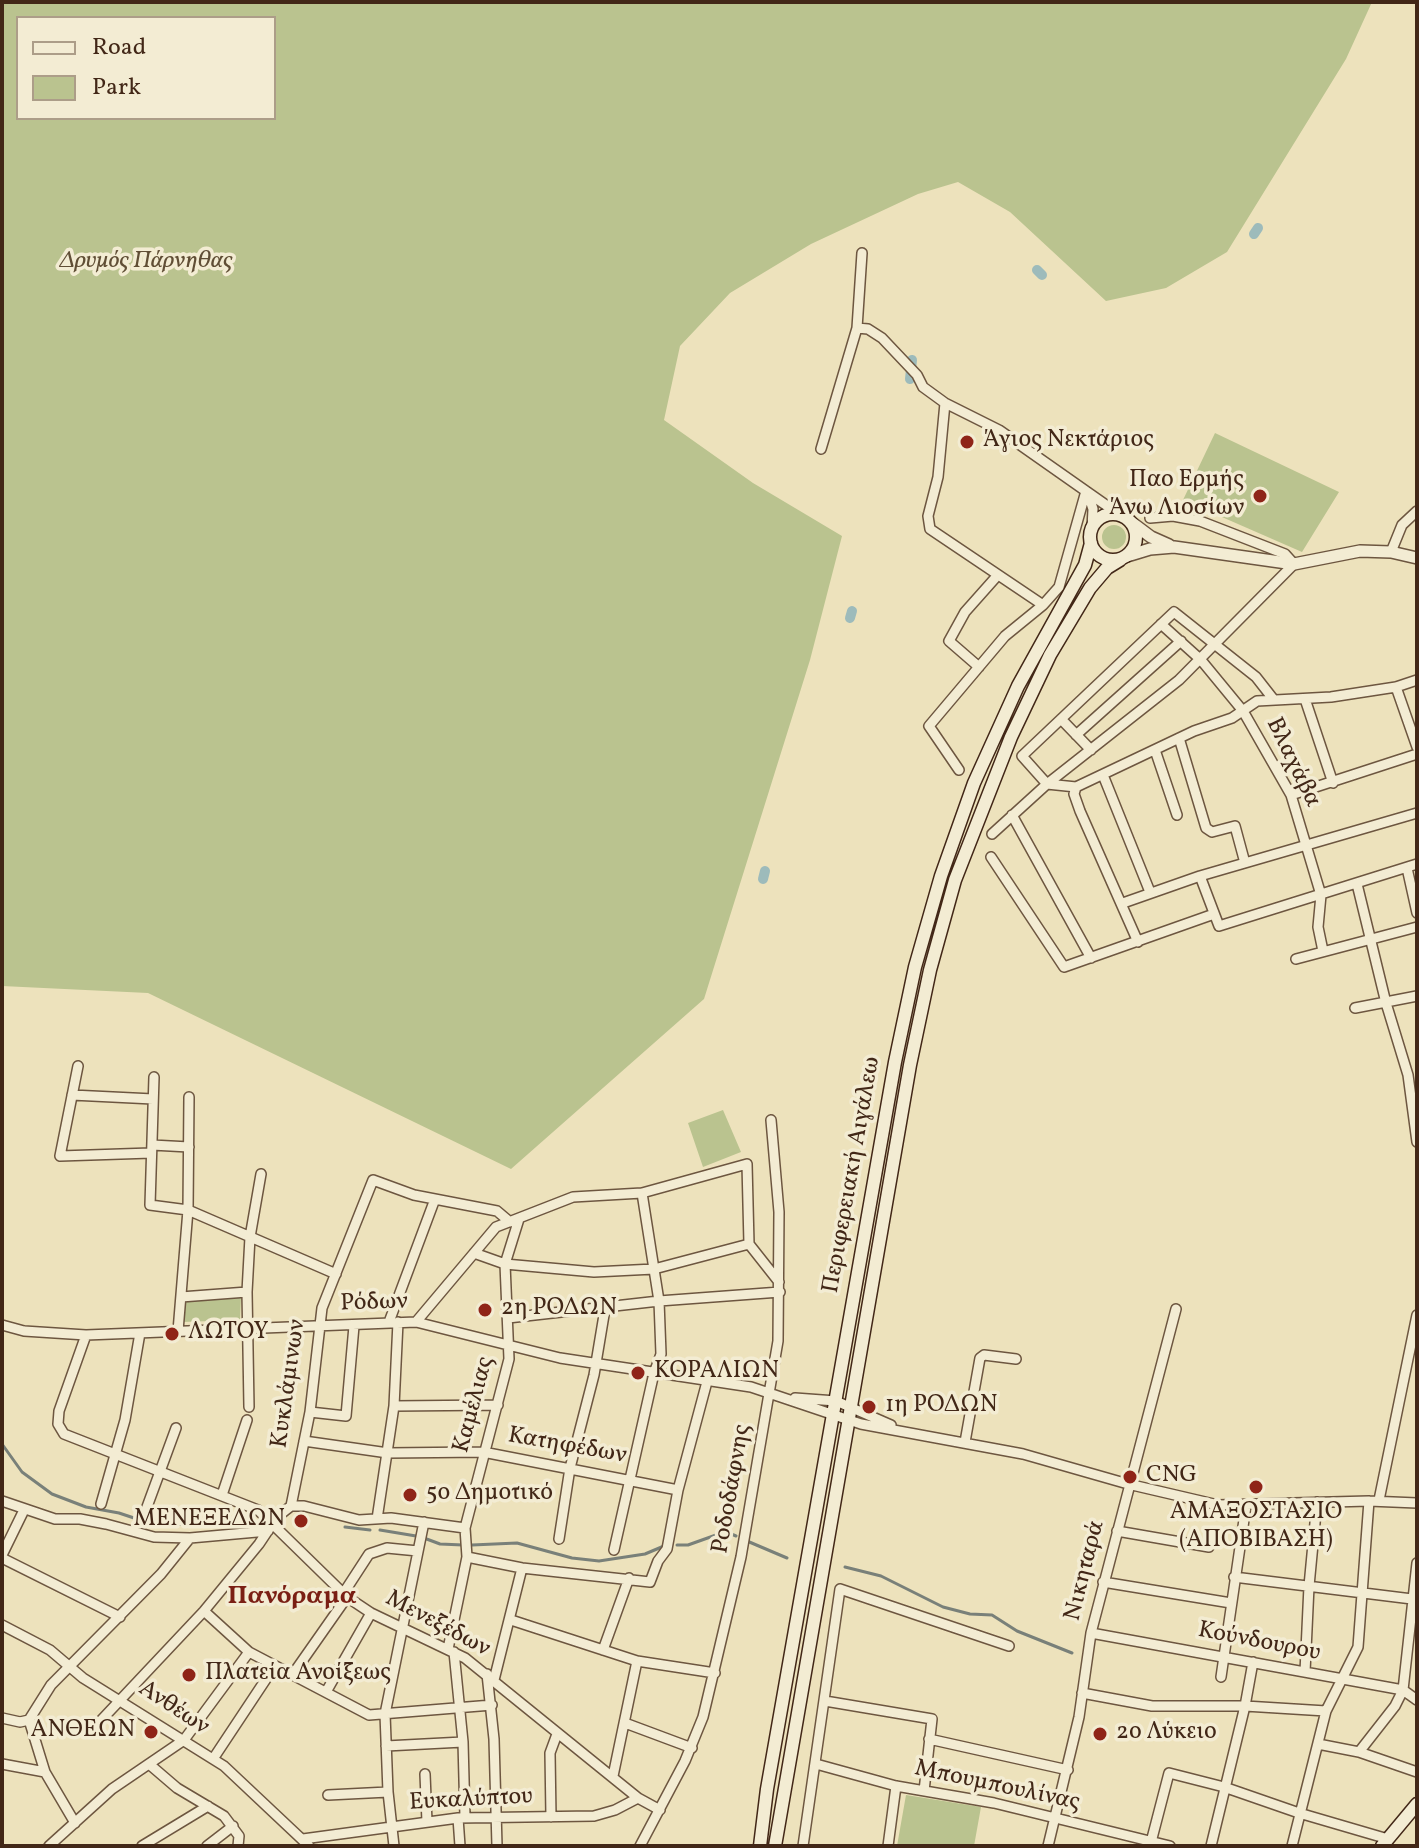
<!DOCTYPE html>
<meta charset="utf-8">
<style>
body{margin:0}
#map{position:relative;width:1419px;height:1848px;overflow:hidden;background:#ede2bc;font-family:Vollkorn,serif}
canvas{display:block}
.frame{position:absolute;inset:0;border:4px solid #422717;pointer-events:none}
.legend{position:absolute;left:16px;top:16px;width:260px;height:104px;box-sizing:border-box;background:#f3ecd3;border:2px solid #ac9d88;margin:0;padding:10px 14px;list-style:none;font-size:24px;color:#422717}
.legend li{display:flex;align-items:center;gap:16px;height:40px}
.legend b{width:40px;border:2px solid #ac9d88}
</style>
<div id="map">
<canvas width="1419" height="1848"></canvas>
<div class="frame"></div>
<ul class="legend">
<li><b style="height:10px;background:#f3ecd3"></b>Road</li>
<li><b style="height:22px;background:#bac38f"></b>Park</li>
</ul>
</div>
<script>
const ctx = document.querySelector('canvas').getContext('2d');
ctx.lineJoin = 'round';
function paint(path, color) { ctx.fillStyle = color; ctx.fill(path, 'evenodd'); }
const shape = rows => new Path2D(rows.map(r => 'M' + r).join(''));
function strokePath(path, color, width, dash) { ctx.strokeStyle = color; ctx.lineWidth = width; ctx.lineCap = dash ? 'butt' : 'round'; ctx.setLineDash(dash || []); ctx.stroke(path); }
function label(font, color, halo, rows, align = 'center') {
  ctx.font = font + ' Vollkorn,serif'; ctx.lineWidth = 7; ctx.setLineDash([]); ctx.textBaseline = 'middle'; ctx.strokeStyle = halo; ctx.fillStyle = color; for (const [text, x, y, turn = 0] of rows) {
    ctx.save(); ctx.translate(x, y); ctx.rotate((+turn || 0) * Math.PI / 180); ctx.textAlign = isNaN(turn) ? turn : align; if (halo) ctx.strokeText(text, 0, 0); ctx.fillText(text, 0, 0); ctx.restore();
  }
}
paint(shape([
 [2,2,1372,2,1346,59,1227,252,1166,288,1106,301,1010,212,958,182,918,194,811,244,730,293,680,346,664,420,753,483,842,536,810,660,704,999,511,1169,148,993,2,986],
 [18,18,274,18,274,118,18,118],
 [1215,433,1339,492,1302,552,1183,500],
 '1102 537a12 12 0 1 1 24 0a12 12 0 1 1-24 0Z',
 [723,1110,741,1152,703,1167,688,1123],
 [241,1296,240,1320,182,1322,184,1300],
 [906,1795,981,1807,974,1846,897,1846]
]), '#bac38f');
strokePath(shape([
 [2,1444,22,1472,52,1494,86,1507,119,1513,152,1524,175,1525,210,1520],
 [345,1527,370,1530],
 [380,1530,416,1536],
 [424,1538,440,1544,463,1545],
 [747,1541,787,1558],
 [472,1545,517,1543,572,1558,599,1561,645,1554,664,1546],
 [677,1545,688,1545,716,1535,729,1533,736,1536],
 [845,1567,881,1576,943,1607,970,1614,992,1615,1017,1631,1072,1653]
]), '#798079', 3);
strokePath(shape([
 [1254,234,1258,228],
 [1037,270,1042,275],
 [910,379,912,360],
 [850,618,852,611],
 [763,879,765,871]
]), '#9dbbbb', 10);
const minor = shape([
 [857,328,868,329,882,338,917,375,923,387,945,403,999,430,1120,515],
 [945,403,938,477,928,516,930,529,1043,605],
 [821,449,857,328,862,253],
 [1088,494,1093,509,1092,528],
 [1391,552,1402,525,1417,511],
 [1161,624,1201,660,1243,711,1291,795,1321,895,1318,927,1323,951],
 [979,667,949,641,965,612,997,576],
 [1396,687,1417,747],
 [1305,699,1333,783],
 [1061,719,1091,750],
 [1076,735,1181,641],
 [1179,738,1206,828,1212,832,1235,826,1245,863],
 [1155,750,1177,815],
 [959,770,929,726,1005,636,1043,605,1059,587,1086,491],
 [1103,775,1150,892],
 [1047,784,1076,787,1194,731,1232,718,1257,701,1331,697,1396,687,1417,680],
 [1047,784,1022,756,1174,612,1256,677,1274,700],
 [1076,787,1074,794,1080,811,1138,942],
 [1291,795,1417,754],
 [1012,815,1091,958],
 [992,834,1047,784,1179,680,1294,564,1285,554,1200,521,1173,516,1150,518],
 [991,857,1064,967,1214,914],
 [1407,868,1417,913],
 [1200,876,1219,926,1417,864],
 [1357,884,1386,1003,1408,1075,1417,1142],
 [1123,903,1200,876,1417,813],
 [1296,959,1417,927],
 [1355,1008,1417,996],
 [78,1066,60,1156,151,1153],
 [154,1077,150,1205,188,1210,336,1274],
 [72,1095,153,1099],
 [152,1145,189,1147],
 [749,1244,779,1282],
 [474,1253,505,1264,594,1272,654,1269,749,1244],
 [181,1297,247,1292],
 [508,1318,659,1301,780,1292],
 [389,1322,435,1199],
 [416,1322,496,1227,573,1197,642,1193,747,1164,749,1244],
 [2,1325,24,1331,86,1335,416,1322,560,1358,751,1387,861,1424,1023,1454,1128,1484,1218,1505,1369,1501,1417,1503],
 [178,1331,188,1210,189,1097],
 [86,1335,59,1411,58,1424,64,1434,258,1510,347,1597,371,1613,465,1658,638,1798,660,1810],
 [795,1398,836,1401,891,1425],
 [394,1406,498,1405],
 [249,1407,247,1292,250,1237,261,1174],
 [310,1412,346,1416,354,1326],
 [304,1441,388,1453,483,1452,678,1490],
 [965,1442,980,1358,984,1355,1016,1359],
 [222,1495,247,1420],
 [1379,1500,1417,1315],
 [2,1501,55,1519,80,1519,106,1524,154,1537,190,1538,268,1531],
 [101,1504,125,1420,140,1333],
 [291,1506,310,1412,322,1308,373,1180,414,1195,497,1211,510,1222],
 [144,1515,176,1428],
 [377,1519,394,1406,398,1322],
 [1117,1531,1209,1547],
 [559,1539,570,1468,594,1375,605,1309],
 [614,1550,654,1373,661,1354,659,1301,642,1193],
 [2,1555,24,1510],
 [467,1557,522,1568,650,1582,658,1561,667,1549,678,1490,708,1378],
 [2,1558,120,1617],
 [1234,1577,1412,1599],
 [1103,1582,1231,1603],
 [343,1594,369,1554,387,1548,418,1551],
 [204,1611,249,1652,369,1715,492,1705],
 [511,1620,637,1661,715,1673],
 [2,1625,50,1650,83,1678,224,1766,309,1846],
 [1091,1633,1403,1690,1417,1700],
 [448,1649,467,1557,465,1528,509,1359,505,1264,519,1219],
 [603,1650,629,1578],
 [454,1652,463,1742,465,1817],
 [1305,1672,1309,1586,1317,1502],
 [293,1674,347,1597],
 [487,1674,494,1739,497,1846],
 [1221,1677,1246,1506],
 [494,1680,522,1568],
 [326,1692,371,1613],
 [1082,1693,1152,1706,1245,1706,1326,1711],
 [825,1701,932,1719,924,1791],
 [2,1718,20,1722,29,1720],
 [29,1720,51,1685,161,1574,190,1538],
 [29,1720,45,1772,75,1823],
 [625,1723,692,1748],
 [91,1731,204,1611,259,1544,277,1517,291,1506,304,1506,359,1520,391,1518,465,1528],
 [929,1739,1068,1770],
 [1318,1744,1359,1752,1417,1772],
 [386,1746,463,1742],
 [1359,1752,1395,1706,1403,1690,1417,1563],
 [213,1759,274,1667],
 [2,1764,45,1772],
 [149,1764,177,1788,224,1816,239,1836,238,1846],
 [816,1764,896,1786,994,1803,1170,1846],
 [425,1774,427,1822],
 [613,1776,637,1661],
 [328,1795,388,1792],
 [551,1817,550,1753,557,1734],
 [458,1818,460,1846],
 [303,1839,458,1818,594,1816,615,1810,638,1798],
 [49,1846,112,1789,184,1740,249,1652],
 [142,1846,208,1806],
 [207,1846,233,1826],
 [394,1846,388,1792,385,1714,424,1522],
 [640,1846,685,1761,703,1717,741,1557,778,1341,779,1212,771,1120],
 [803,1846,840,1589,1009,1646],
 [888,1846,896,1786],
 [1048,1846,1079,1717,1091,1633,1176,1309],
 [1150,1846,1169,1773,1224,1787,1299,1813,1388,1839],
 [1211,1846,1245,1706,1253,1662],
 [1292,1846,1326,1711,1358,1647,1369,1501]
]);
const tertiary = shape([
 [1131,522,1151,537,1169,545],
 [1127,556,1150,549,1174,547,1294,564,1360,551,1391,552,1417,558]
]);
const secondary = shape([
 '1090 537a23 23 0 1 1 46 0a23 23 0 1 1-46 0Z',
 [760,1846,767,1789,895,1062,915,967,941,876,974,783,1018,686,1085,565,1091,543],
 [775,1846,910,1065,930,970,955,880,1011,737,1050,655,1090,588,1107,568,1120,560],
 [1382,1846,1417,1804]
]);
strokePath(minor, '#6d5640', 12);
strokePath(tertiary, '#6d5640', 14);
strokePath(secondary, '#422717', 15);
strokePath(minor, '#f3ecd3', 9);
strokePath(tertiary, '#f3ecd3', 11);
strokePath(secondary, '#f3ecd3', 12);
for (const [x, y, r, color] of [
 [967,442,8,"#8f2418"],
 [1260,496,8,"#8f2418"],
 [485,1310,8,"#8f2418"],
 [172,1334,8,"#8f2418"],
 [638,1373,8,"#8f2418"],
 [869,1407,8,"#8f2418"],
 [1130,1477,8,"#8f2418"],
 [1256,1487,8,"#8f2418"],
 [410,1495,8,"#8f2418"],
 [301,1521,8,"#8f2418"],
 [189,1675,8,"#8f2418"],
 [151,1732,8,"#8f2418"],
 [1100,1734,8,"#8f2418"]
]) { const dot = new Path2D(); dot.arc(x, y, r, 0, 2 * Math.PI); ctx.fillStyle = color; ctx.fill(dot); strokePath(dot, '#f3ecd3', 3); }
label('italic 24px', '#604e35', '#f3ecd3', [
 ["Δρυμός Πάρνηθας",146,263]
]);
label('24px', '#422717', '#f3ecd3', [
 ["Άγιος Νεκτάριος",983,442],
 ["Παο Ερμής",1244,482,"right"],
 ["Άνω Λιοσίων",1244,510,"right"],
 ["2η ΡΟΔΩΝ",501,1310],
 ["ΛΩΤΟΥ",188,1334],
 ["ΚΟΡΑΛΙΩΝ",654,1373],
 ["1η ΡΟΔΩΝ",885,1407],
 ["CNG",1146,1477],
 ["5ο Δημοτικό",426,1495],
 ["ΑΜΑΞΟΣΤΑΣΙΟ",1256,1514,"center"],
 ["(ΑΠΟΒΙΒΑΣΗ)",1256,1542,"center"],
 ["ΜΕΝΕΞΕΔΩΝ",285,1521,"right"],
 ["Πλατεία Ανοίξεως",205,1675],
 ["ΑΝΘΕΩΝ",135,1732,"right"],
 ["2ο Λύκειο",1116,1734]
], 'left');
label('24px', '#422717', '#f3ecd3', [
 ["Βλαχάβα",1292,763,64],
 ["Περιφερειακή Αιγάλεω",853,1175,-80],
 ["Ρόδων",374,1304,-2],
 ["Κυκλάμινων",290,1384,-82],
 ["Καμέλιας",475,1405,-75],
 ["Κατηφέδων",567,1447,10],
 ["Ροδοδάφνης",733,1489,-80],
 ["Νικηταρά",1086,1571,-76],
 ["Μενεξέδων",437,1625,28],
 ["Κούνδουρου",1259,1643,11],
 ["Ανθέων",173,1709,33],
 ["Μπουμπουλίνας",997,1787,12],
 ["Ευκαλύπτου",471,1801,-3]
]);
label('bold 26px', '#7a1f14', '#f3ecd3', [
 ["Πανόραμα",292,1598]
]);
</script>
